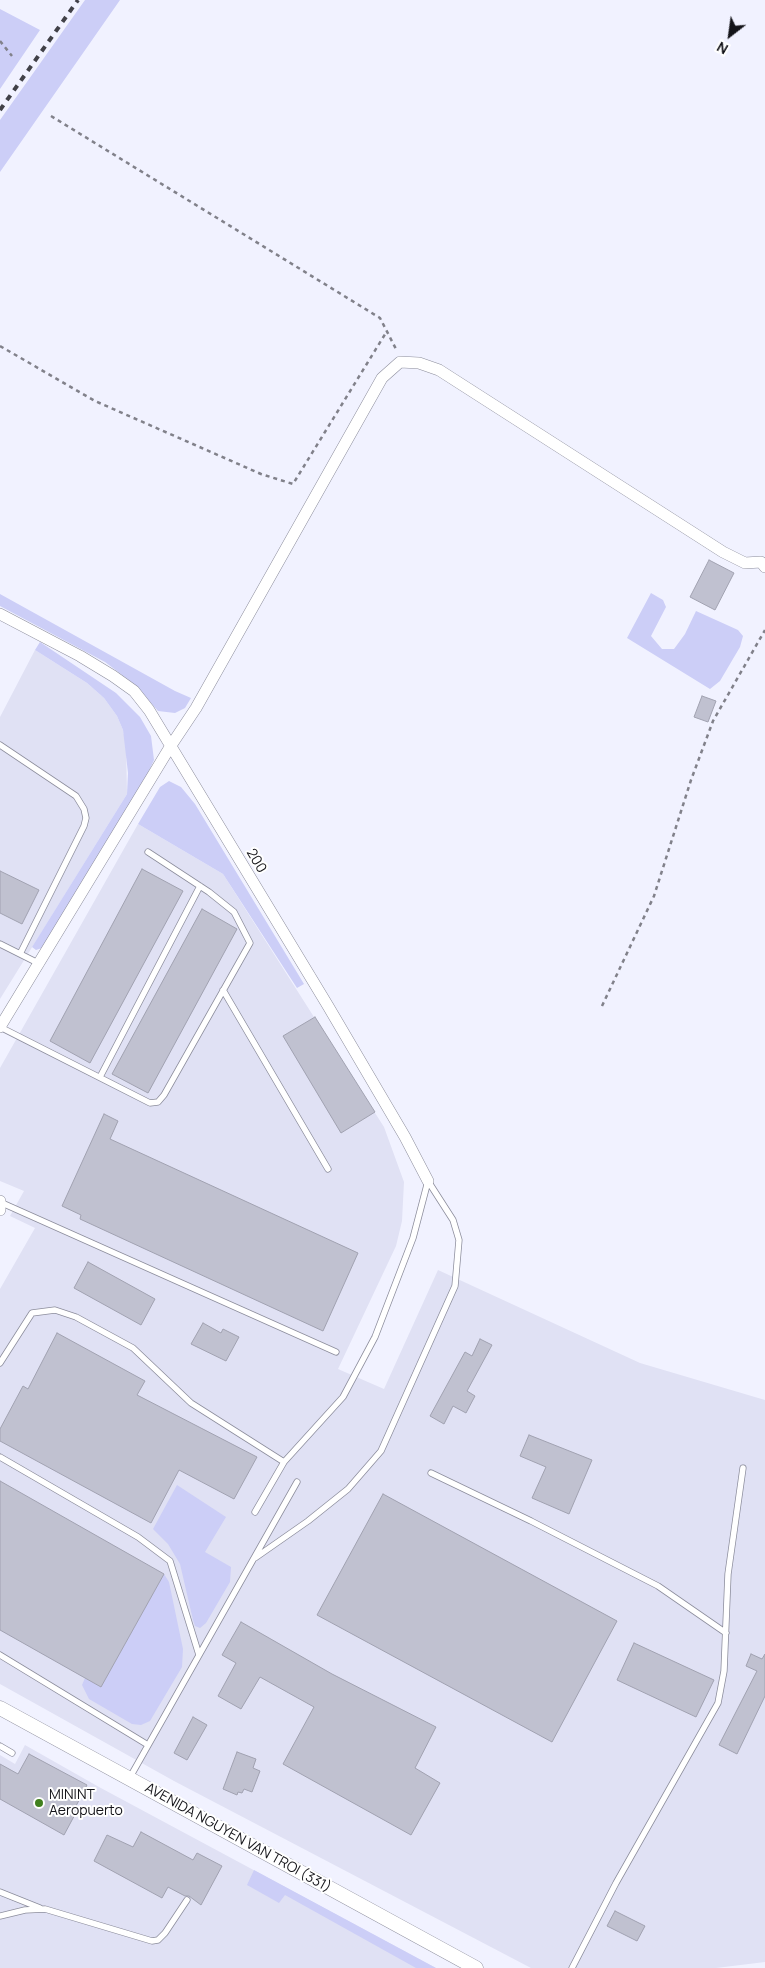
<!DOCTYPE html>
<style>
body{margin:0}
#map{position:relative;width:765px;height:1968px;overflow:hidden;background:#f1f2ff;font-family:Manrope,sans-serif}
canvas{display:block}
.north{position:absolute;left:705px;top:10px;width:50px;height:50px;-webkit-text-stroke:4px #fff;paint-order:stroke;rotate:210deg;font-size:14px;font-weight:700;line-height:20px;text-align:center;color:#141419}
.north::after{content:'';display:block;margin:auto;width:18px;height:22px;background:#141419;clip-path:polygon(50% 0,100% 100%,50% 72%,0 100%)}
</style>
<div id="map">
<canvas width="765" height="1968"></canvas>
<div class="north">N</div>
</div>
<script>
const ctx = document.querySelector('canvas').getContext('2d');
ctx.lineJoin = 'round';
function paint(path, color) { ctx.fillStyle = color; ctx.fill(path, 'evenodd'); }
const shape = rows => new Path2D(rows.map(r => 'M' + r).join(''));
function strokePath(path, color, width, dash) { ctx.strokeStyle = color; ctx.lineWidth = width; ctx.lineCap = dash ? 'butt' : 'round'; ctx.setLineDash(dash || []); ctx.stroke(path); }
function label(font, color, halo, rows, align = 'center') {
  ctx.font = font + ' Manrope,sans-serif'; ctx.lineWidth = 4; ctx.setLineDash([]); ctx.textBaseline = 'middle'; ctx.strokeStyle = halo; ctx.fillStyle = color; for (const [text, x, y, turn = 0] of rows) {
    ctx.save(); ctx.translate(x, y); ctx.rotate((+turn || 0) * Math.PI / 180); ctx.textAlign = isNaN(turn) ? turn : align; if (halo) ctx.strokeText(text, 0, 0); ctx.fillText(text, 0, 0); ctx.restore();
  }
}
paint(shape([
 [35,650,87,683,104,698,117,716,123,730,126,746,127,794,0,999,0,717],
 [138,824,223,874,384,1127,404,1182,402,1221,396,1246,338,1369,384,1389,438,1270,640,1363,765,1400,765,1962,716,1968,531,1968,174,1781,0,1684,0,1289,35,1228,10,1216,24,1191,0,1181,0,1068],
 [25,1745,99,1787,436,1968,0,1968,0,1755,15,1764]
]), '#e0e1f4');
paint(shape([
 [85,0,120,0,0,172,0,120],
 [0,9,40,30,0,89],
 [651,593,663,600,666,607,651,636,662,649,674,649,685,634,696,611,738,630,743,636,740,647,720,681,710,689,627,638],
 [0,594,175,691,191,698,185,708,175,713,158,711,134,684,105,662,0,606],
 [40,642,116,693,140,717,151,736,154,760,148,773,42,948,36,950,32,947,127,794,128,773,123,730,117,716,104,698,87,683,35,650],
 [169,781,181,787,195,804,304,984,297,988,223,874,138,824,160,787],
 [177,1485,226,1517,205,1552,231,1567,230,1582,206,1623,200,1628,195,1626,193,1620,180,1564,168,1544,153,1529],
 [164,1574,169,1582,183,1649,182,1667,150,1721,141,1725,132,1724,89,1699,82,1685,85,1678,101,1687],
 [254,1870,436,1968,416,1968,285,1895,279,1903,247,1885]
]), '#cccef7');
const building = shape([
 [709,560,734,573,715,610,690,597,709,560],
 [702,696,716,701,708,722,694,717,702,696],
 [142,869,183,891,90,1063,50,1041,142,869],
 [0,871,39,890,22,924,0,913,0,871],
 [202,909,237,929,148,1093,112,1074,202,909],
 [315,1017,375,1112,341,1133,283,1036,315,1017],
 [104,1114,118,1121,110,1139,358,1253,323,1331,80,1219,81,1215,62,1206,104,1114],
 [88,1262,155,1299,141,1325,74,1288,88,1262],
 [203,1323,221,1333,223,1329,239,1337,226,1361,191,1344,203,1323],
 [57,1333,145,1381,137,1395,257,1457,234,1499,179,1470,151,1523,0,1441,0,1429,23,1386,28,1389,57,1333],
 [480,1339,492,1345,467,1391,475,1396,466,1413,453,1406,444,1424,430,1416,465,1352,472,1356,480,1339],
 [529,1435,592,1460,569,1514,532,1498,546,1467,520,1456,529,1435],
 [0,1481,164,1574,101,1687,0,1630,0,1481],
 [383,1494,617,1621,552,1742,317,1615,383,1494],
 [241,1622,332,1674,436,1727,415,1768,440,1783,411,1835,283,1764,314,1707,260,1677,241,1709,218,1696,236,1663,222,1655,241,1622],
 [634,1643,714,1680,696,1717,617,1680,634,1643],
 [751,1654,762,1659,765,1654,765,1696,737,1754,719,1745,757,1671,746,1666,751,1654],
 [193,1717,207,1725,187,1760,174,1753,193,1717],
 [237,1752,256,1759,253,1768,260,1771,252,1792,244,1789,242,1793,238,1792,237,1795,223,1789,237,1752],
 [29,1754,87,1785,76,1806,79,1807,64,1835,0,1799,0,1764,18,1774,29,1754],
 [141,1832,193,1860,197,1853,222,1866,201,1905,189,1896,185,1896,168,1887,162,1898,94,1861,107,1835,133,1847,141,1832],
 [615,1911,645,1926,637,1941,607,1926,615,1911]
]);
paint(building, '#c0c1d0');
strokePath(building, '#a1a2b1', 1);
const service = shape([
 [0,745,76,796,84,809,86,818,84,826,20,954],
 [0,944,40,964],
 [223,990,328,1169],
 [0,1027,150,1103,158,1102,164,1095,250,943,234,912,209,892,148,852],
 [100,1077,200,886],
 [2,1203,336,1352],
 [0,1363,32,1313,55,1310,76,1317,133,1348,191,1403,284,1462],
 [0,1457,138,1537,170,1561,199,1655],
 [431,1473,531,1521,658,1586,726,1633],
 [255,1512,284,1462,343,1397,375,1337,413,1238,428,1181],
 [255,1558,308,1521,348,1489,381,1451,455,1286,459,1240,453,1220,428,1181],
 [0,1655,148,1745],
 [0,1746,12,1753],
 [129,1779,297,1482],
 [0,1892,40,1908],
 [0,1916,25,1910,45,1909,152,1941,158,1940,165,1933,187,1900],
 [572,1968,616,1883,718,1703,724,1671,728,1574,743,1468]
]);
const minor = shape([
 [0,614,80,656,113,676,134,691,149,710,328,1006,405,1137,428,1181],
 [0,1027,170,747,196,708,382,378,400,362,419,363,439,370,723,552,745,563,761,562,765,567],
 [0,1201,0,1210]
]);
const tertiary = shape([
 [0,1708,476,1968]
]);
strokePath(service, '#8c8d9c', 7);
strokePath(minor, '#8c8d9c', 12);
strokePath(tertiary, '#8c8d9c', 15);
strokePath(shape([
 [0,41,12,56],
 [51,116,380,318,397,351],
 [0,346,95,401,261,474,293,484,387,331],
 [602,1006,654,896,691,780,713,721,765,630]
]), '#81818a', 2.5, [4, 4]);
strokePath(service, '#fff', 5.5);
strokePath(minor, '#fff', 11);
strokePath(tertiary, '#fff', 14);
strokePath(shape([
 [0,110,78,0]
]), '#414148', 4, [6, 6]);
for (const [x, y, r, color] of [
 [39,1803,5,"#41801e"]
]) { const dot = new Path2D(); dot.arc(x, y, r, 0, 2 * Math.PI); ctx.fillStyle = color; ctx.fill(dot); strokePath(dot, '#fff', 2); }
label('14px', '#141419', '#fff', [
 ["200",256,861,59],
 ["AVENIDA NGUYEN VAN TROI (331)",238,1838,29]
]);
label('14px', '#141419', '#fff', [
 ["MININT",49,1795],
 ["Aeropuerto",49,1811]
], 'left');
</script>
